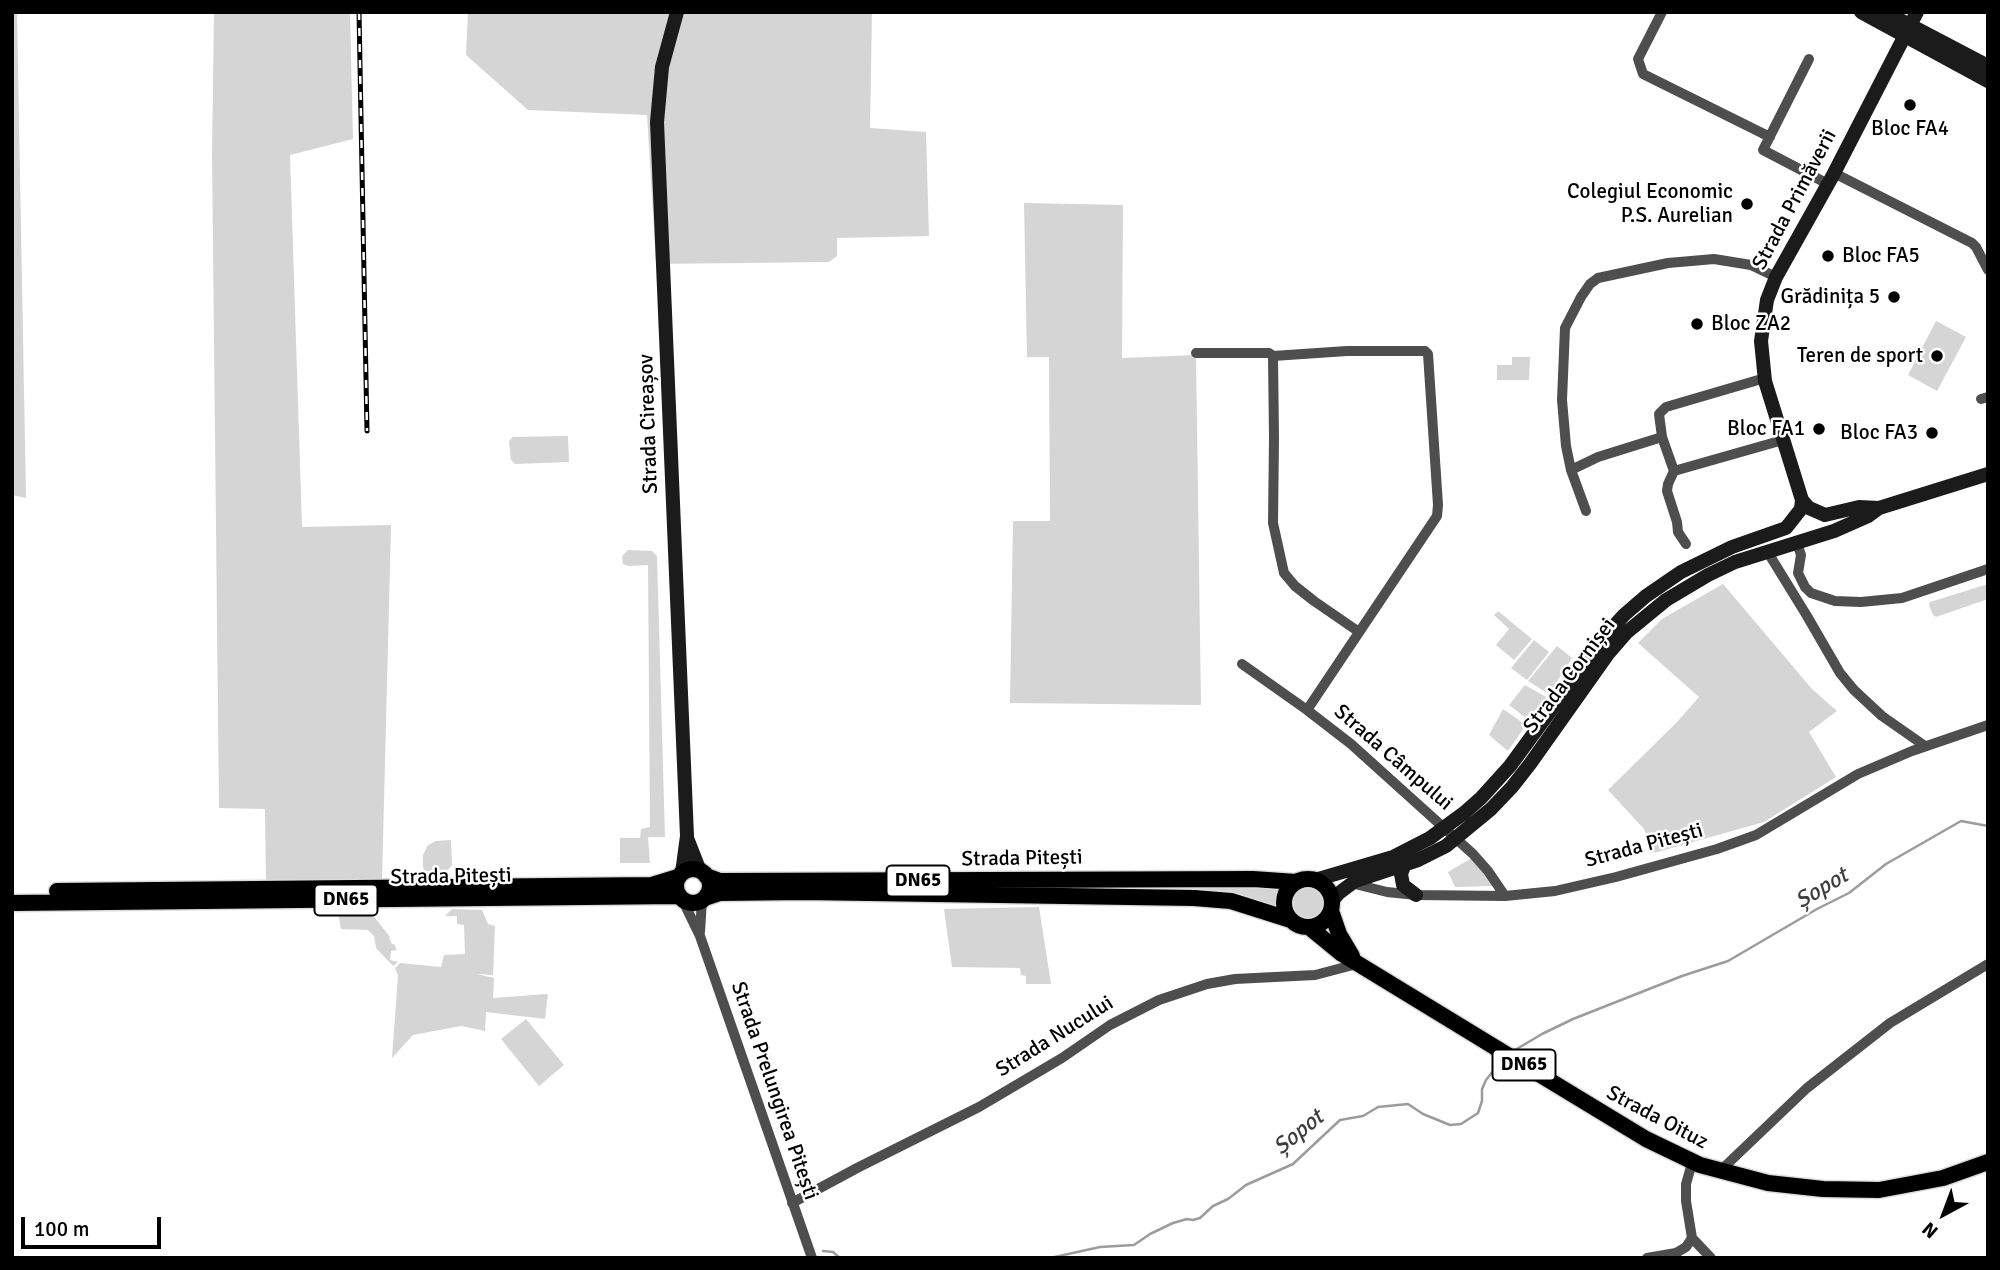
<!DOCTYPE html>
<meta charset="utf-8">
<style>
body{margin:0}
#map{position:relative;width:2000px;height:1270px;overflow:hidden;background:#fff;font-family:Signika,sans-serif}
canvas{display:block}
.frame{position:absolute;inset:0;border:14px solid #000;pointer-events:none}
.north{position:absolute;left:1909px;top:1179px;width:70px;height:70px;-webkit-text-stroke:5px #fff;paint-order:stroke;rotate:221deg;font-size:19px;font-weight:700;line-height:28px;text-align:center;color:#000}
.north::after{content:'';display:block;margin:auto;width:24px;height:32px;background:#000;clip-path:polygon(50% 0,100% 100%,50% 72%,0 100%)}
.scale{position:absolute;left:21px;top:1217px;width:140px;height:32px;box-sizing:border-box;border:4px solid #000;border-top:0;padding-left:9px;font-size:21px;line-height:24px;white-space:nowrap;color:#000;-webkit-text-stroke:5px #fff;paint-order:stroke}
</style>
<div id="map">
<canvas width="2000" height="1270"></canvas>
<div class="frame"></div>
<div class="north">N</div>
<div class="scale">100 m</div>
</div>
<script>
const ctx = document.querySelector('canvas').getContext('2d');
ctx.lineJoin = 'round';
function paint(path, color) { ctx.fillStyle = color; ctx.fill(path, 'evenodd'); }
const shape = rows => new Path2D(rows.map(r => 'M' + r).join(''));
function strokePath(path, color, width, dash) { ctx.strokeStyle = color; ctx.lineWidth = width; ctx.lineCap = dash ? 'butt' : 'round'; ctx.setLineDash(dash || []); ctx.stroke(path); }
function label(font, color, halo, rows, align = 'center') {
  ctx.font = font + ' Signika,sans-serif'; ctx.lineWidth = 5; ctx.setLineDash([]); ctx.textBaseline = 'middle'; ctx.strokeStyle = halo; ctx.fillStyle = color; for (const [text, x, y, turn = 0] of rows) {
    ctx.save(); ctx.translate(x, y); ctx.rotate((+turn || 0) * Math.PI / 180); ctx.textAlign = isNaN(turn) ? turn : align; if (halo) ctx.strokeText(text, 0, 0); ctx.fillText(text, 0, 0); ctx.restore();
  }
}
paint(shape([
 [12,12,17,12,26,498,12,495],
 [214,12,350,12,353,139,290,155,302,527,391,525,382,881,266,883,265,809,219,808,212,154],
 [468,12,872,12,870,128,926,132,929,236,837,238,837,256,829,262,656,264,647,115,528,110,466,55],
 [1024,203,1123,205,1122,358,1196,355,1201,705,1010,703,1013,521,1050,521,1049,357,1027,357],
 [1936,321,1966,337,1937,391,1908,375],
 [1512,357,1530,357,1529,380,1497,380,1497,365,1512,365],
 [568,436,569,462,515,464,511,460,509,441,513,437],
 [628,550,652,551,657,556,665,837,648,837,650,863,620,863,620,838,640,838,641,829,650,827,648,565,628,566,623,564,622,556],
 [1723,584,1812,689,1837,711,1809,732,1836,777,1764,822,1654,853,1644,829,1608,790,1677,722,1699,697,1638,643,1662,619],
 [1988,584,1988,599,1936,617,1933,615,1929,605,1930,602],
 [1498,611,1532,639,1514,660,1496,645,1509,629,1494,615],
 [1534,640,1549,652,1527,680,1511,668],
 [1557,646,1572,658,1549,694,1528,681],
 [1525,685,1546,697,1530,721,1509,705],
 [1503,709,1526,725,1508,751,1489,735],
 [451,840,452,865,448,870,426,871,423,868,423,855,428,845,436,841],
 [1472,858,1495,884,1493,886,1455,887,1448,872],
 [1132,882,1250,883,1282,888,1280,892,1278,910,1209,893,1187,890,1132,889],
 '1293 903a15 15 0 1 1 30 0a15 15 0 1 1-30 0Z',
 [365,905,390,937,389,938,392,944,394,944,397,950,391,951,390,960,398,962,393,966,376,948,374,936,368,930,341,929,337,907],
 [1039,907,1051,984,1026,984,1026,976,1021,975,1020,968,952,967,944,909],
 [452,909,482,910,488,924,495,926,493,975,477,974,494,978,493,998,548,994,545,1019,486,1012,485,1031,461,1026,413,1035,392,1058,398,975,395,968,400,963,441,967,444,955,465,954,464,925,457,924,457,916,445,916],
 [526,1019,564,1065,539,1086,501,1039]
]), '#d5d5d5');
strokePath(shape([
 [1515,1050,1542,1034,1573,1019,1682,976,1728,961,1817,909,1849,893,1886,864,1961,821,1988,826],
 [823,1251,833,1252,840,1258],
 [1050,1258,1100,1247,1134,1245,1150,1234,1173,1223,1187,1219,1193,1220,1200,1218,1213,1206,1228,1199,1246,1185,1293,1164,1340,1120,1363,1116,1378,1107,1408,1104,1423,1114,1450,1125,1461,1124,1478,1113,1482,1101,1482,1089,1486,1080,1501,1061]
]), '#9c9c9c', 2.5);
const primary = shape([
 '676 886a17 17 0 1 1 34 0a17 17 0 1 1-34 0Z',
 [706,876,720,881,1253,879,1296,882],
 '1284 903a24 24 0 1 1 48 0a24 24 0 1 1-48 0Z',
 [57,891,652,885,678,877],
 [705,898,720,893,804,892,1194,898,1231,901,1291,920],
 [12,903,679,896],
 [1331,911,1339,934,1352,956],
 [1309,927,1342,954,1524,1065,1646,1139,1700,1165,1768,1183,1823,1189,1879,1190,1943,1178,1988,1162]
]);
strokePath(primary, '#dbdbdb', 19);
strokePath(shape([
 [1662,12,1638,59,1643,74,1770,137],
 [1809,59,1763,150,1828,184],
 [1834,173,1972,243,1976,247,1988,270],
 [1196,353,1269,353,1273,356,1347,351,1425,351,1428,354,1438,505,1437,516,1307,710],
 [1273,356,1274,438,1273,523,1284,573,1295,586,1314,601,1359,632],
 [1981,399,1988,397],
 [1571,470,1598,457,1662,437],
 [1674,471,1783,440],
 [1586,511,1571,470,1566,446,1562,400,1565,328,1581,297,1590,284,1598,278,1668,263,1714,259,1751,265,1776,277],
 [1797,543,1801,555,1798,573,1805,587,1811,593,1835,601,1861,602,1902,598,1988,569],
 [1686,544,1678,532,1677,522,1667,491,1668,484,1674,471,1662,437,1659,414,1666,407,1765,378],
 [1767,551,1807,616,1840,673,1854,690,1882,716,1925,746],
 [1242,664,1307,710,1351,744,1473,854,1488,871,1505,896],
 [1351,883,1387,892,1416,895,1505,896,1555,891,1616,877,1717,849,1756,835,1858,774,1912,751,1988,725],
 [682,899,700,936,812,1258],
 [700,932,702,900],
 [1720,1171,1807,1088,1890,1023,1988,964],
 [792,1203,859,1167,979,1107,1062,1058,1110,1025,1159,1000,1207,984,1235,979,1315,975,1357,964],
 [1692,1238,1711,1258],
 [1647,1258,1676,1253,1686,1247,1692,1238,1686,1201,1686,1184,1692,1163]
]), '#4e4e4e', 10);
strokePath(shape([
 [677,12,662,67,657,122,687,836,682,873],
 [1861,12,1988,81],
 [1885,12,1988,66],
 [1879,508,1859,507,1825,515,1809,508,1802,500,1765,381,1761,341,1767,300,1776,277,1832,177,1917,12],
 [687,838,700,871],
 [1404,866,1401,874,1403,885,1416,895],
 [1315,880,1393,857,1430,838,1464,813,1481,798,1510,766,1605,636,1624,615,1646,596,1681,572,1732,547,1786,528,1801,509,1802,500],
 [1332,901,1339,893,1355,881,1418,860,1446,846,1491,809,1512,787,1530,764,1608,654,1627,632,1666,600,1708,575,1735,562,1834,531,1868,516,1879,508,1988,474]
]), '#1b1b1b', 14);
strokePath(primary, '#000', 16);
const rail = shape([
 [359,12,367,431]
]);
strokePath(rail, '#000', 5);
strokePath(rail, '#fff', 2.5, [8]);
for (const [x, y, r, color] of [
 [1910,105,7,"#000"],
 [1747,204,7,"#000"],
 [1828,256,7,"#000"],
 [1894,297,7,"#000"],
 [1697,324,7,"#000"],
 [1937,356,7,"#000"],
 [1819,429,7,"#000"],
 [1932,433,7,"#000"]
]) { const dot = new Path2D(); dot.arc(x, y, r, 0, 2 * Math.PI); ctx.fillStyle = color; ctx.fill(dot); strokePath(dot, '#fff', 2.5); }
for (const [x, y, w] of [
 [918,881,63],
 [346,900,63],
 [1524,1065,63]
]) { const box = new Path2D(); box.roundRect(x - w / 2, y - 15.5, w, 31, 5); ctx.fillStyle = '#fff'; ctx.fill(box); strokePath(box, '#000', 2); }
label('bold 19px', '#000', null, [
 ["DN65",918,881],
 ["DN65",346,900],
 ["DN65",1524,1065]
]);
label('21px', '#000', '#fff', [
 ["Bloc FA4",1910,129,"center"],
 ["Colegiul Economic",1733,192],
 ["P.S. Aurelian",1733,216],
 ["Bloc FA5",1842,256,"left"],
 ["Grădinița 5",1880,297],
 ["Bloc ZA2",1711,324,"left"],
 ["Teren de sport",1923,356],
 ["Bloc FA1",1805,429],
 ["Bloc FA3",1918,433]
], 'right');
label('21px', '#000', '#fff', [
 ["Strada Primăverii",1795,200,-62],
 ["Strada Cireașov",649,424,-92],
 ["Strada Cornișei",1570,676,-53],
 ["Strada Câmpului",1393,758,41],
 ["Strada Pitești",1644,846,-15],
 ["Strada Pitești",1022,859,-1],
 ["Strada Pitești",451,877,-1],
 ["Strada Nucului",1055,1037,-32],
 ["Strada Prelungirea Pitești",774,1091,71],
 ["Strada Oituz",1657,1118,28]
]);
label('italic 23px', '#3d3d3d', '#fff', [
 ["Șopot",1822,889,-31],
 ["Șopot",1299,1133,-39]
]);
</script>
